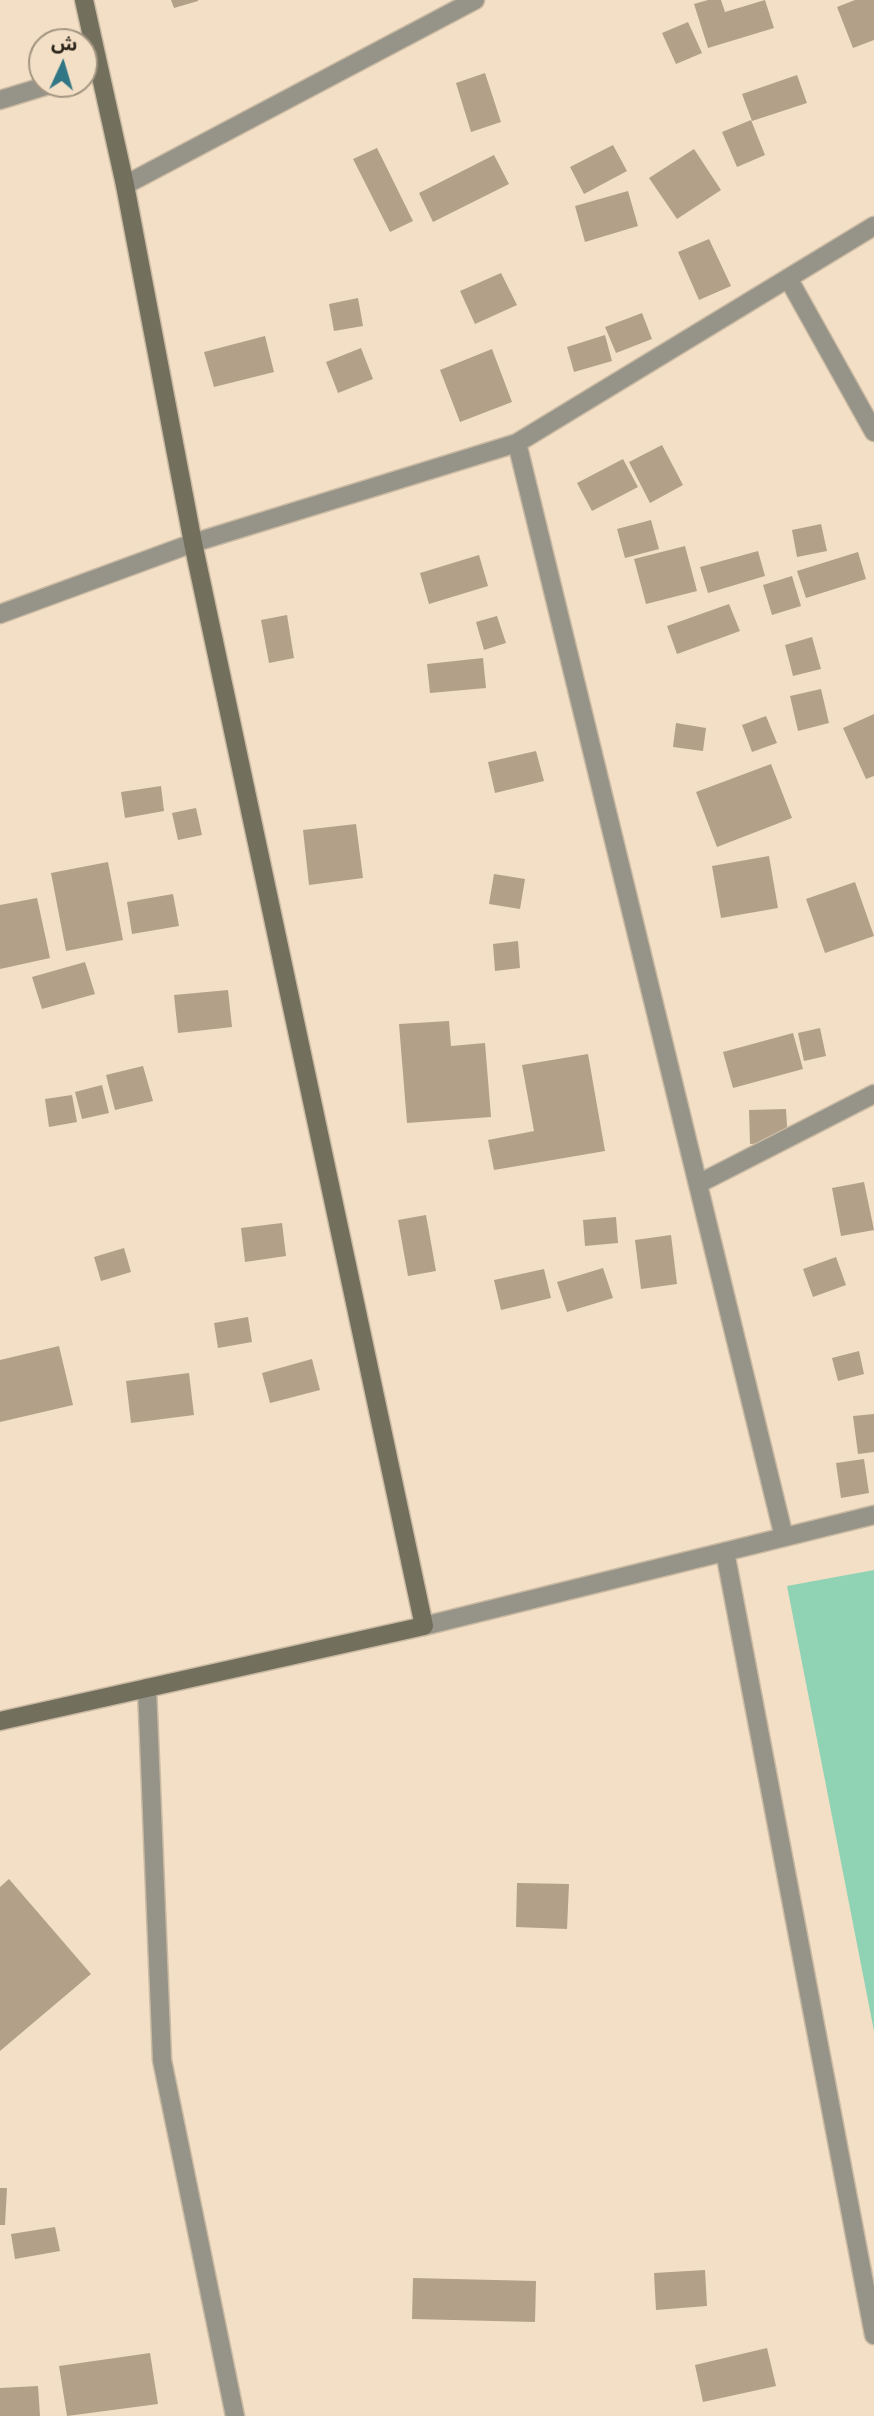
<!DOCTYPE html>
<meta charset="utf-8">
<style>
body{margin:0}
#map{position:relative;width:874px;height:2416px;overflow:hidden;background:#f2dfc5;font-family:Signika,"Noto Sans Arabic",sans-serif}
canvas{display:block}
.north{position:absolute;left:28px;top:28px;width:70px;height:70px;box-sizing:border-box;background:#f2dfc5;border:2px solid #a39581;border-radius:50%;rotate:4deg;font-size:19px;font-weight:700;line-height:28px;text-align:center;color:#2d261c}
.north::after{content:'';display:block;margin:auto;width:24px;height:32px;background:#317684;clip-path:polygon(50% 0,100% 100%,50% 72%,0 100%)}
</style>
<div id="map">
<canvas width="874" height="2416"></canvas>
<div class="north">ش</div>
</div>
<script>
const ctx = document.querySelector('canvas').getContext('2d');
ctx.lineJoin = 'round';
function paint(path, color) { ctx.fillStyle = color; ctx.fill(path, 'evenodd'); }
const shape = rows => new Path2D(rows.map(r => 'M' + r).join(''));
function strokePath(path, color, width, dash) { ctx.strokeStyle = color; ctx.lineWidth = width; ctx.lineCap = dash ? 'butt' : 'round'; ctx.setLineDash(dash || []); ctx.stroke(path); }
paint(shape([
 [874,1570,874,2031,787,1586]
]), '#8fd3b4');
paint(shape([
 [171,0,198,0,198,1,174,8],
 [708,0,721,0,725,12,765,0,774,28,708,48,694,4],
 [855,0,874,0,874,40,853,48,837,7],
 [688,22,702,53,676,64,662,33],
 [485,73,501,122,471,132,456,83],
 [797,75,807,103,752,121,742,94],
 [751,120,765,155,737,167,722,132],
 [613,145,627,171,584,194,570,167],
 [377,148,413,221,390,232,353,159],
 [694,149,721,190,677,219,649,178],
 [494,155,509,184,433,222,419,193],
 [628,191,638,226,585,242,575,206],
 [709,239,731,286,699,300,678,252],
 [501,273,517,305,475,324,460,291],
 [358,298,363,326,334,331,329,304],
 [642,313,652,339,616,353,605,327],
 [605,335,612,361,574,372,567,347],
 [265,336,274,372,214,387,204,352],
 [361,348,373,379,338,393,326,362],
 [492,349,512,402,460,422,440,370],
 [662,445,683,485,650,503,629,462],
 [623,459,638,487,592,511,577,483],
 [651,520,659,549,625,558,617,529],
 [821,524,827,551,797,557,792,530],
 [685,546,697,591,646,604,634,559],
 [758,551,765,576,708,593,700,567],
 [858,552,866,579,806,598,797,571],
 [479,555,488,586,429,604,420,573],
 [792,576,801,606,772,615,763,585],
 [729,604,740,631,677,654,667,626],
 [287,615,294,658,269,663,261,620],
 [497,616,506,643,484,650,476,622],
 [812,637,821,669,793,676,785,645],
 [483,658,486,688,430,693,427,664],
 [821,689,829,723,798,731,790,696],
 [874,714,874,776,866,779,843,728],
 [766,716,777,743,752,752,742,725],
 [676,723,706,728,703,751,673,747],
 [536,751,544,781,495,793,488,762],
 [771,764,792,818,717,847,696,792],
 [161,786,164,811,125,818,121,792],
 [196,808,202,835,178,840,172,813],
 [356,824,363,878,309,885,303,830],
 [769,856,778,908,721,918,712,866],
 [108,862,123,940,66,951,51,873],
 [494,874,525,879,520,909,489,904],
 [855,882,874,936,825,953,806,899],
 [173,894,179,926,132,934,127,902],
 [37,898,50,958,0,969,0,905],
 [518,941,520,968,495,971,493,944],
 [85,962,95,994,42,1009,32,977],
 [228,990,232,1027,178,1033,174,995],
 [449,1021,451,1046,485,1043,491,1117,407,1123,399,1024],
 [820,1028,826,1056,804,1061,798,1033],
 [793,1033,803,1069,733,1088,723,1052],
 [588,1054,605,1151,494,1170,488,1140,534,1131,522,1065],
 [143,1066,153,1101,115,1110,106,1075],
 [102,1085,109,1113,82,1119,75,1092],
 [72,1095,77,1122,49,1127,45,1099],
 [786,1109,788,1142,750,1144,749,1110],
 [864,1182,874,1230,841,1236,832,1188],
 [426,1215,436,1271,408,1276,398,1220],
 [616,1217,618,1243,585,1246,583,1220],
 [282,1223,286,1256,245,1262,241,1228],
 [671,1235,677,1284,641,1289,635,1240],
 [124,1248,131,1272,101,1281,94,1257],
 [836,1257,846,1285,813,1297,803,1269],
 [603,1268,613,1298,567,1312,557,1282],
 [544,1269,551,1298,501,1310,494,1280],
 [248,1317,252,1342,218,1348,214,1323],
 [59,1346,73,1405,0,1422,0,1360],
 [859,1351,864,1374,838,1381,832,1358],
 [312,1359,320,1390,270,1403,262,1373],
 [189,1373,194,1415,131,1423,126,1381],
 [874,1414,874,1452,858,1454,853,1416],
 [864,1459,869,1493,841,1498,836,1463],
 [9,1879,91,1974,0,2051,0,1887],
 [517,1883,569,1884,567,1929,516,1927],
 [0,2188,7,2188,5,2225,0,2225],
 [55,2227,60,2251,15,2259,11,2234],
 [705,2270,707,2306,656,2310,654,2273],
 [413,2278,536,2281,535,2322,412,2319],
 [767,2348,776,2386,703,2402,695,2365],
 [150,2353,158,2404,67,2416,59,2366],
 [38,2386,40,2416,0,2416,0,2388]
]), '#b2a088');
const minor = shape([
 [84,74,98,70],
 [0,100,52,84],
 [125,185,475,0],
 [788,278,874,432],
 [517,443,784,1537],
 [0,614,193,543,517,443,874,226],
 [698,1184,874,1094],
 [725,1552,874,2335],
 [147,1688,162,2060,235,2416]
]);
const tertiary = shape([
 [424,1626,874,1515]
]);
const secondary = shape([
 [0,1721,424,1626,193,543,125,185,84,0]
]);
strokePath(minor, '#cbbaa3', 21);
strokePath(tertiary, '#cbbaa3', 21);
strokePath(secondary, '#cbbaa3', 21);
strokePath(minor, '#969488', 18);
strokePath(tertiary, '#969488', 18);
strokePath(secondary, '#726f5d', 18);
</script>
